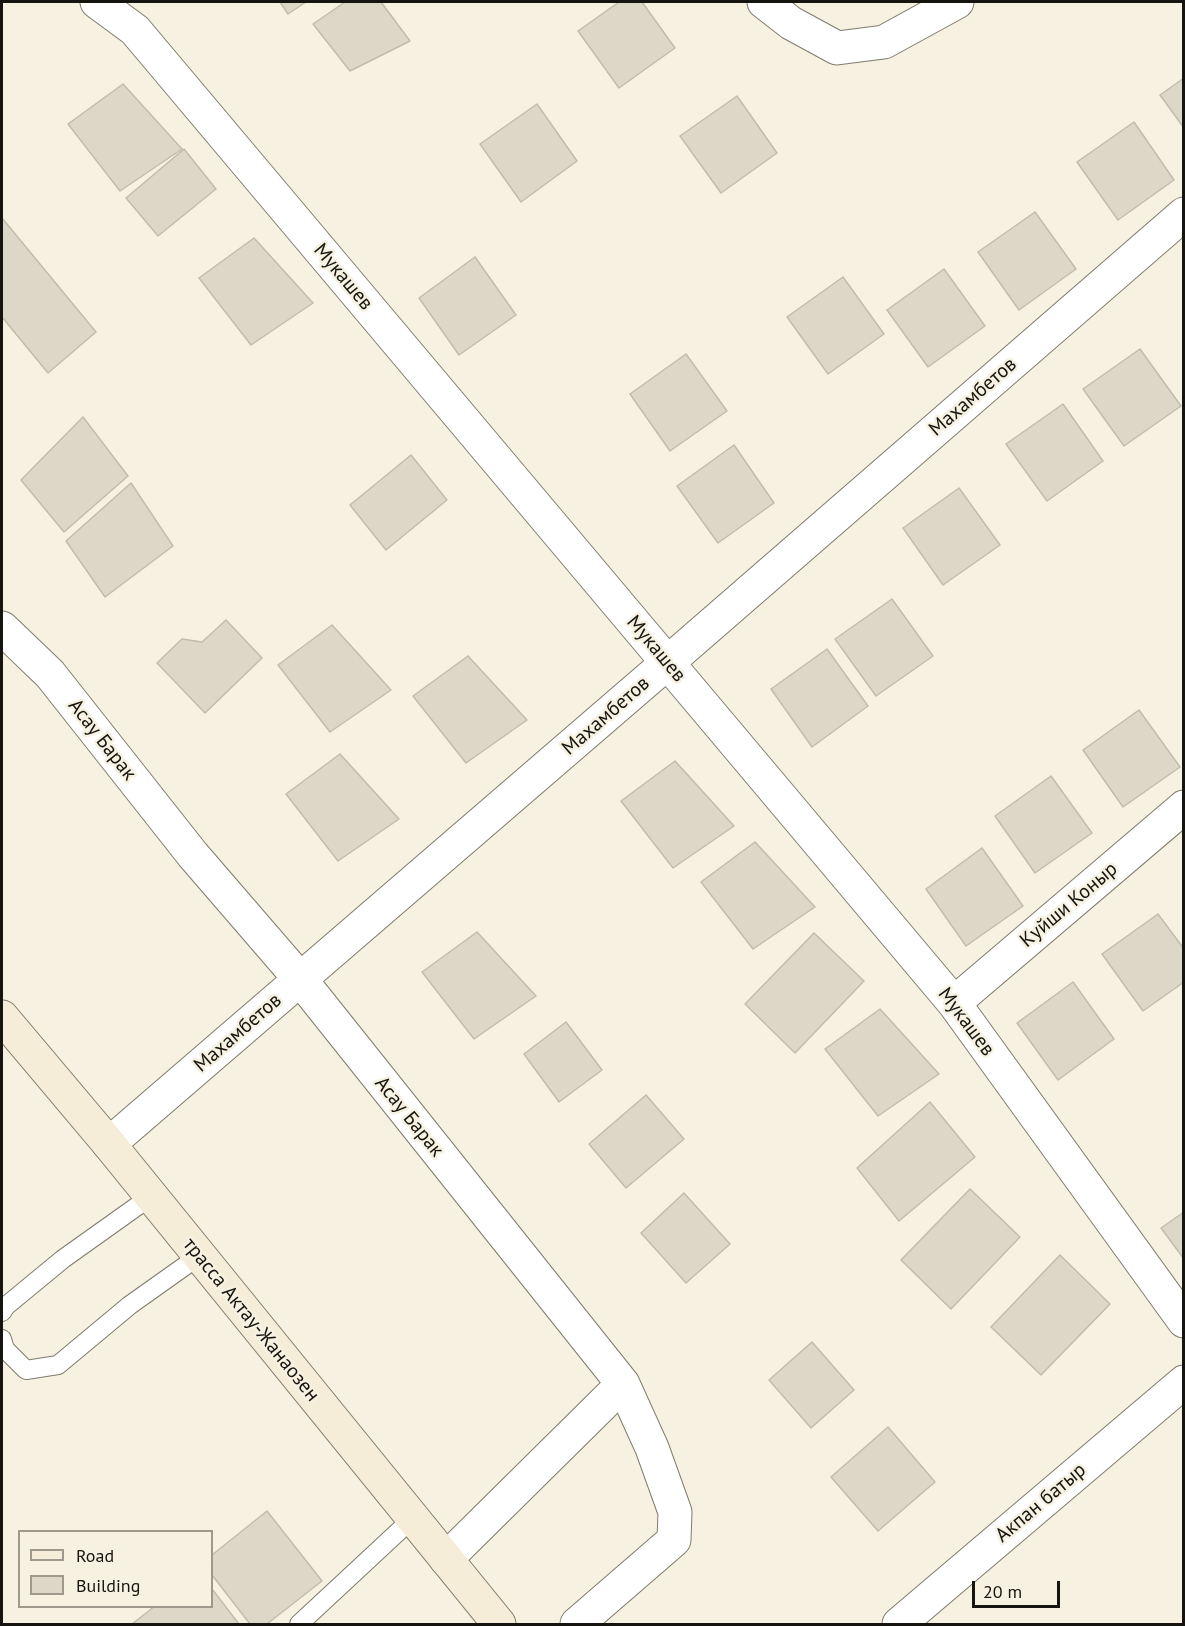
<!DOCTYPE html>
<meta charset="utf-8">
<style>
body{margin:0}
#map{position:relative;width:1185px;height:1626px;overflow:hidden;background:#f7f1e1;font-family:"PT Sans",sans-serif}
canvas{display:block}
.frame{position:absolute;inset:0;border:3px solid #16140f;pointer-events:none}
.legend{position:absolute;left:18px;top:1530px;width:195px;height:78px;box-sizing:border-box;background:#f7f1e1;border:2px solid #9d998d;margin:0;padding:8px 10px;list-style:none;font-size:18px;color:#16140f}
.legend li{display:flex;align-items:center;gap:12px;height:30px}
.legend b{width:30px;border:2px solid #9d998d}
.scale{position:absolute;left:972px;top:1581px;width:88px;height:27px;box-sizing:border-box;border:3px solid #16140f;border-top:0;padding-left:8px;font-size:18px;line-height:21px;white-space:nowrap;color:#16140f;-webkit-text-stroke:4px #f7f1e1;paint-order:stroke}
</style>
<div id="map">
<canvas width="1185" height="1626"></canvas>
<div class="frame"></div>
<ul class="legend">
<li><b style="height:8px;background:#f5edd7"></b>Road</li>
<li><b style="height:16px;background:#dcd7c6"></b>Building</li>
</ul>
<div class="scale">20 m</div>
</div>
<script>
const ctx = document.querySelector('canvas').getContext('2d');
ctx.lineJoin = 'round';
function paint(path, color) { ctx.fillStyle = color; ctx.fill(path, 'evenodd'); }
const shape = rows => new Path2D(rows.map(r => 'M' + r).join(''));
function strokePath(path, color, width, dash) { ctx.strokeStyle = color; ctx.lineWidth = width; ctx.lineCap = dash ? 'butt' : 'round'; ctx.setLineDash(dash || []); ctx.stroke(path); }
function label(font, color, halo, rows, align = 'center') {
  ctx.font = font + ' "PT Sans",sans-serif'; ctx.lineWidth = 5; ctx.setLineDash([]); ctx.textBaseline = 'middle'; ctx.strokeStyle = halo; ctx.fillStyle = color; for (const [text, x, y, turn = 0] of rows) {
    ctx.save(); ctx.translate(x, y); ctx.rotate((+turn || 0) * Math.PI / 180); ctx.textAlign = isNaN(turn) ? turn : align; if (halo) ctx.strokeText(text, 0, 0); ctx.fillText(text, 0, 0); ctx.restore();
  }
}
const building = shape([
 [280,2,306,2,288,14,280,2],
 [345,2,381,2,410,41,350,71,313,24,345,2],
 [619,2,642,2,675,48,619,88,578,31,619,2],
 [1184,78,1184,128,1160,95,1184,78],
 [123,84,182,149,120,191,68,124,123,84],
 [737,96,777,153,721,193,680,136,737,96],
 [537,104,577,161,521,202,480,144,537,104],
 [1134,122,1174,180,1118,220,1077,162,1134,122],
 [184,149,216,189,158,236,126,198,184,149],
 [1035,212,1076,269,1019,310,978,252,1035,212],
 [2,218,96,332,48,373,2,317,2,218],
 [254,238,313,303,251,345,199,278,254,238],
 [475,257,516,315,459,355,419,298,475,257],
 [944,269,985,326,928,367,887,310,944,269],
 [843,277,884,334,828,374,787,317,843,277],
 [1140,349,1181,406,1124,446,1083,389,1140,349],
 [686,354,727,411,670,451,630,394,686,354],
 [1063,404,1103,461,1047,501,1006,444,1063,404],
 [83,417,128,476,64,532,21,480,83,417],
 [734,445,774,503,718,543,677,486,734,445],
 [411,455,447,500,386,550,350,505,411,455],
 [131,483,173,546,105,597,66,541,131,483],
 [959,488,1000,545,943,585,903,528,959,488],
 [892,599,933,656,876,696,835,639,892,599],
 [226,620,262,658,205,713,157,663,182,639,202,642,226,620],
 [332,625,391,690,330,732,278,665,332,625],
 [827,649,868,706,812,747,771,689,827,649],
 [468,656,527,720,466,763,413,696,468,656],
 [1139,710,1180,767,1123,807,1083,750,1139,710],
 [340,754,399,819,338,861,286,794,340,754],
 [675,761,734,826,673,868,621,801,675,761],
 [1051,776,1092,833,1035,873,995,816,1051,776],
 [755,842,815,907,753,949,701,882,755,842],
 [982,848,1023,906,966,946,926,889,982,848],
 [1158,914,1184,949,1184,982,1143,1011,1102,954,1158,914],
 [477,932,536,996,474,1039,422,972,477,932],
 [814,933,864,981,795,1053,745,1004,814,933],
 [1073,982,1114,1039,1058,1080,1017,1023,1073,982],
 [880,1009,939,1074,878,1116,825,1049,880,1009],
 [566,1022,602,1070,559,1102,524,1054,566,1022],
 [646,1095,684,1139,626,1188,589,1144,646,1095],
 [930,1102,975,1157,899,1221,857,1168,930,1102],
 [970,1189,1020,1237,951,1309,901,1260,970,1189],
 [684,1193,730,1244,686,1283,641,1233,684,1193],
 [1184,1212,1184,1259,1161,1228,1184,1212],
 [1060,1255,1110,1304,1041,1375,991,1327,1060,1255],
 [812,1342,854,1390,811,1428,769,1380,812,1342],
 [888,1427,935,1482,878,1531,831,1477,888,1427],
 [267,1511,322,1581,267,1624,250,1624,212,1575,212,1555,267,1511],
 [212,1589,239,1624,132,1624,155,1606,212,1606,212,1589]
]);
paint(building, '#dcd7c6');
strokePath(building, '#c2bcac', 1.5);
const service = shape([
 [2,1312,6,1306,63,1259,150,1197],
 [2,1339,5,1349,26,1370,58,1365,130,1305,199,1256],
 [299,1624,413,1518]
]);
const minor = shape([
 [97,2,135,30,954,1003,1184,1321],
 [764,2,791,23,837,48,884,42,957,2],
 [2,628,50,674,193,855,300,979,623,1384,652,1448,675,1512,674,1540,577,1624],
 [954,1003,1184,807],
 [109,1144,667,663,1184,214],
 [446,1559,623,1384],
 [899,1624,1184,1382]
]);
const secondary = shape([
 [2,1017,109,1144,499,1624]
]);
strokePath(service, '#807b6c', 20);
strokePath(minor, '#807b6c', 35);
strokePath(secondary, '#807b6c', 35);
strokePath(service, '#fff', 18);
strokePath(minor, '#fff', 33);
strokePath(secondary, '#f5edd7', 33);
label('20px', '#16140f', '#f7f1e1', [
 ["Мукашев",343,277,50],
 ["Махамбетов",973,397,-41],
 ["Мукашев",656,649,50],
 ["Махамбетов",606,716,-41],
 ["Асау Барак",102,740,52],
 ["Куйши Коныр",1069,905,-40],
 ["Мукашев",966,1022,53],
 ["Махамбетов",238,1033,-41],
 ["Асау Барак",409,1117,51],
 ["трасса Актау-Жанаозен",251,1320,51],
 ["Акпан батыр",1041,1503,-40]
]);
</script>
